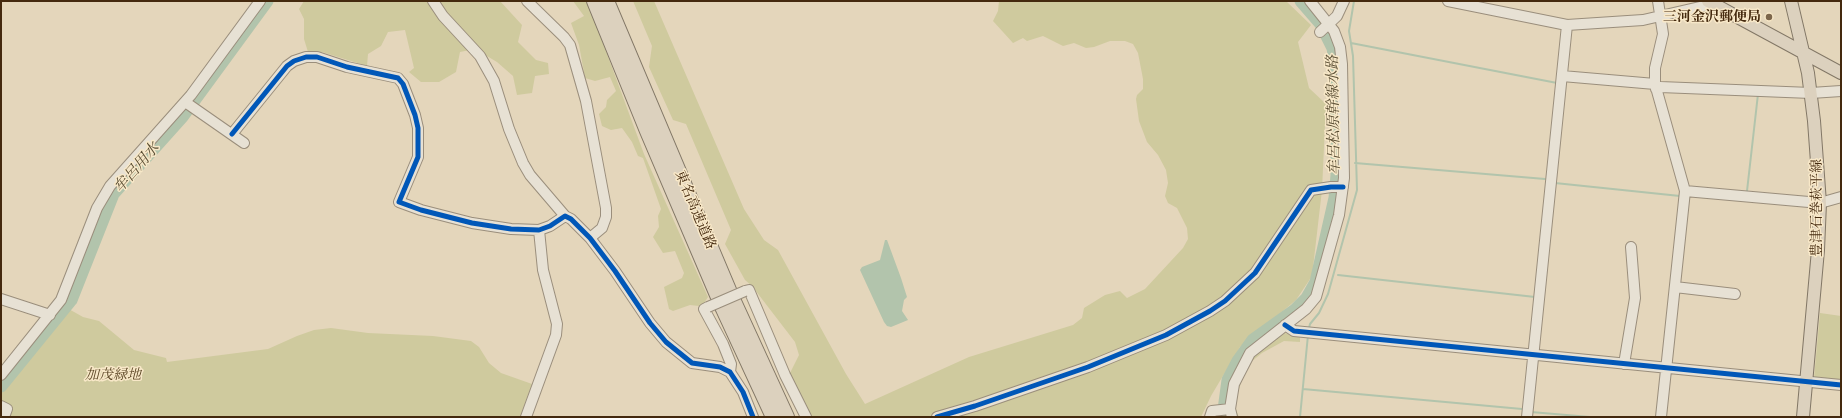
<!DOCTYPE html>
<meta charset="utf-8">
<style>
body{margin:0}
#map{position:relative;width:1842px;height:418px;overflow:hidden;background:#e4d6bb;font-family:"Old Standard TT",serif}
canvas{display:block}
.frame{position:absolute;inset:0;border:2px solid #44290e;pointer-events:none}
</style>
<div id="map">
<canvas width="1842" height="418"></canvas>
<div class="frame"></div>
</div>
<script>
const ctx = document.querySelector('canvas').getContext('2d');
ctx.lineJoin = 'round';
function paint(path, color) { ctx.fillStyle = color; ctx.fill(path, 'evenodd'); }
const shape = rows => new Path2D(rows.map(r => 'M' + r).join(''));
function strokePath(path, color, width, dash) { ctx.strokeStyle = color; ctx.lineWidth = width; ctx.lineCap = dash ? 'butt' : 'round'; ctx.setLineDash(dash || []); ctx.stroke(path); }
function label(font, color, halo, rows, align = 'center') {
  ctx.font = font + ' "Old Standard TT","Noto Serif JP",serif'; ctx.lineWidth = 3; ctx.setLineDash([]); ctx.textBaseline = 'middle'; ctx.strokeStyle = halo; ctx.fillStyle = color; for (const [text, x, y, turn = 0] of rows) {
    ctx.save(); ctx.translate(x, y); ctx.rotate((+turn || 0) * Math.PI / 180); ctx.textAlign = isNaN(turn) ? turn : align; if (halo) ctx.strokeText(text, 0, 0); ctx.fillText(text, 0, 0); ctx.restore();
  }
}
paint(shape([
 [304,1,500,1,522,25,518,42,536,60,548,63,549,74,535,76,532,93,517,95,513,76,497,62,475,49,460,52,456,72,439,82,421,82,409,72,414,68,405,30,388,32,381,46,368,54,367,66,322,52,308,52,304,39,304,19,299,9],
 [573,1,586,1,596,24,644,154,708,297,704,303,699,306,690,305,673,311,669,309,664,287,682,278,684,273,675,251,663,253,653,237,659,227,658,216,661,209,643,158,638,156,632,142,622,128,611,130,602,126,599,114,606,107,607,100,616,91,610,77,595,81,585,78,579,45,571,23,584,16],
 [633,1,654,1,744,209,764,240,778,250,846,374,865,404,969,357,1073,325,1082,318,1084,308,1105,295,1120,291,1127,298,1145,289,1183,248,1188,239,1187,228,1177,208,1168,203,1165,196,1168,183,1166,170,1158,155,1147,142,1139,121,1136,99,1137,95,1143,89,1143,79,1138,53,1133,44,1125,41,1110,41,1094,47,1086,48,1074,43,1063,46,1043,36,1027,41,1023,38,1013,43,993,21,998,11,999,1,1286,1,1311,25,1298,42,1309,88,1326,104,1322,190,1312,276,1296,300,1240,347,1211,396,1201,417,809,417,788,377,799,355,795,342,752,286,745,280,725,244,731,230,686,124,673,120,649,67,652,46],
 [67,308,83,317,99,321,134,350,166,358,167,362,268,349,297,336,314,330,331,328,368,333,433,336,471,341,479,347,489,363,501,373,532,384,520,417,1,417,1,392],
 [1820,313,1841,316,1841,381,1814,378],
 [1284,333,1300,335,1300,342,1284,341,1262,353,1251,362,1242,380,1236,398,1236,410,1239,417,1234,417,1236,388,1255,352,1276,336]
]), '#cfca9e');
paint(shape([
 [885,240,887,240,901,278,907,297,904,300,902,311,908,320,891,327,887,326,884,322,860,270,862,267,880,260]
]), '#b2c4ac');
strokePath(shape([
 [1351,43,1557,83],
 [1355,163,1545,179],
 [1555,183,1680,196],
 [1747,191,1758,94],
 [1338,275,1535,297],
 [1309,328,1310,324,1319,313,1328,294,1357,190,1353,56,1349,31,1354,1],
 [1303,389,1522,409],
 [1531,412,1590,417],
 [1300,417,1308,335]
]), '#b2c4ac', 2);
strokePath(shape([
 [1,386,71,300,113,194,182,117,267,1],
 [1223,417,1228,380,1238,361,1253,340,1295,310,1307,298,1316,282,1335,198,1337,175,1336,66,1333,48,1321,24,1301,1]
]), '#b2c4ac', 13);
const minor = shape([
 [433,1,443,16,480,56,494,81,509,129,523,163,530,175,565,216],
 [527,1,564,37,570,45,586,101,606,208,606,217,602,228,590,238],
 [1448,1,1567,25,1643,20,1704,6,1710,2],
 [1658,1,1663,34,1655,68,1655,84,1685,191,1661,417],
 [1320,32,1337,16,1344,1],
 [1562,76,1655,84],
 [1656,89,1660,87,1811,93,1841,91],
 [188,104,244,143],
 [232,134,287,66,294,61,306,57,317,57,347,67,398,78,403,84,415,115,418,128,418,157,399,202,421,210,472,223,511,229,539,230,550,226,565,216,571,219,590,238,615,271,650,323,666,342,692,363,720,367,730,372,743,392,753,417],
 [1685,191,1820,203,1841,197],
 [1675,287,1735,294],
 [745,291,749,290,785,375,806,417],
 [1,299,50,315],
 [708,307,704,309,723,344,731,364,730,372],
 [1285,325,1294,331,1841,385],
 [1624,364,1635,298,1631,247],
 [1,375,61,300,97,208,110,186,191,95,260,1],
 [1,406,7,409,4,417],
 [526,417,556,335,557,324,543,270,539,230],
 [937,417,975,406,1088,367,1166,335,1210,311,1225,301,1255,273,1311,190,1331,187,1343,187],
 [1210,417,1212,411,1230,409],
 [1232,417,1230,409,1234,384,1250,353,1306,309,1316,297,1339,215,1344,178,1342,64,1340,47,1334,31,1310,1],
 [1527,417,1567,25]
]);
const major = shape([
 [1708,1,1841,73],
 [1791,1,1808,73,1814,121,1820,203,1818,250,1803,417]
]);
const highway = shape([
 [594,1,647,131,723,309,773,417],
 [607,1,732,297,787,417]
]);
strokePath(minor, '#9a8e7c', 12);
strokePath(major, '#827766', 14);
strokePath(highway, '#827766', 16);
strokePath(minor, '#e7e1d4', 10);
strokePath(major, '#dcd1be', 12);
strokePath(highway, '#dcd1be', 14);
const minorBridge = shape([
 [708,307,745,291]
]);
strokePath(minorBridge, '#9a8e7c', 12, []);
strokePath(minorBridge, '#e7e1d4', 10);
strokePath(shape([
 [232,134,287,66,294,61,306,57,317,57,347,67,398,78,403,84,415,115,418,128,418,157,399,202,421,210,472,223,511,229,539,230,550,226,565,216,571,219,590,238,615,271,650,323,666,342,692,363,720,367,730,372,743,392,753,417],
 [1285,325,1294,331,1841,385],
 [937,417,975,406,1088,367,1166,335,1210,311,1225,301,1255,273,1311,190,1331,187,1343,187]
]), '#0057b8', 5);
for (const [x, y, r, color] of [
 [1769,17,4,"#7c664b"]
]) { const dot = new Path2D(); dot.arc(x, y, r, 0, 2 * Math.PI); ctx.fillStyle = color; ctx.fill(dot); strokePath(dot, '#f8e8c8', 1.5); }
label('bold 14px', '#44290e', '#f8e8c8', [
 ["三河金沢郵便局",1761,17]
], 'right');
label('14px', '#44290e', '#f8e8c8', [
 ["豊津石巻萩平線",1817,208,-90],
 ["東名高速道路",695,210,67]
]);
label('italic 14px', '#5c4726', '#f8e8c8', [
 ["加茂緑地",113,375]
]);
label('italic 15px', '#5a4e34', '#f8e8c8', [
 ["牟呂松原幹線水路",1334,115,-91],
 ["牟呂用水",137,168,-49]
]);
</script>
